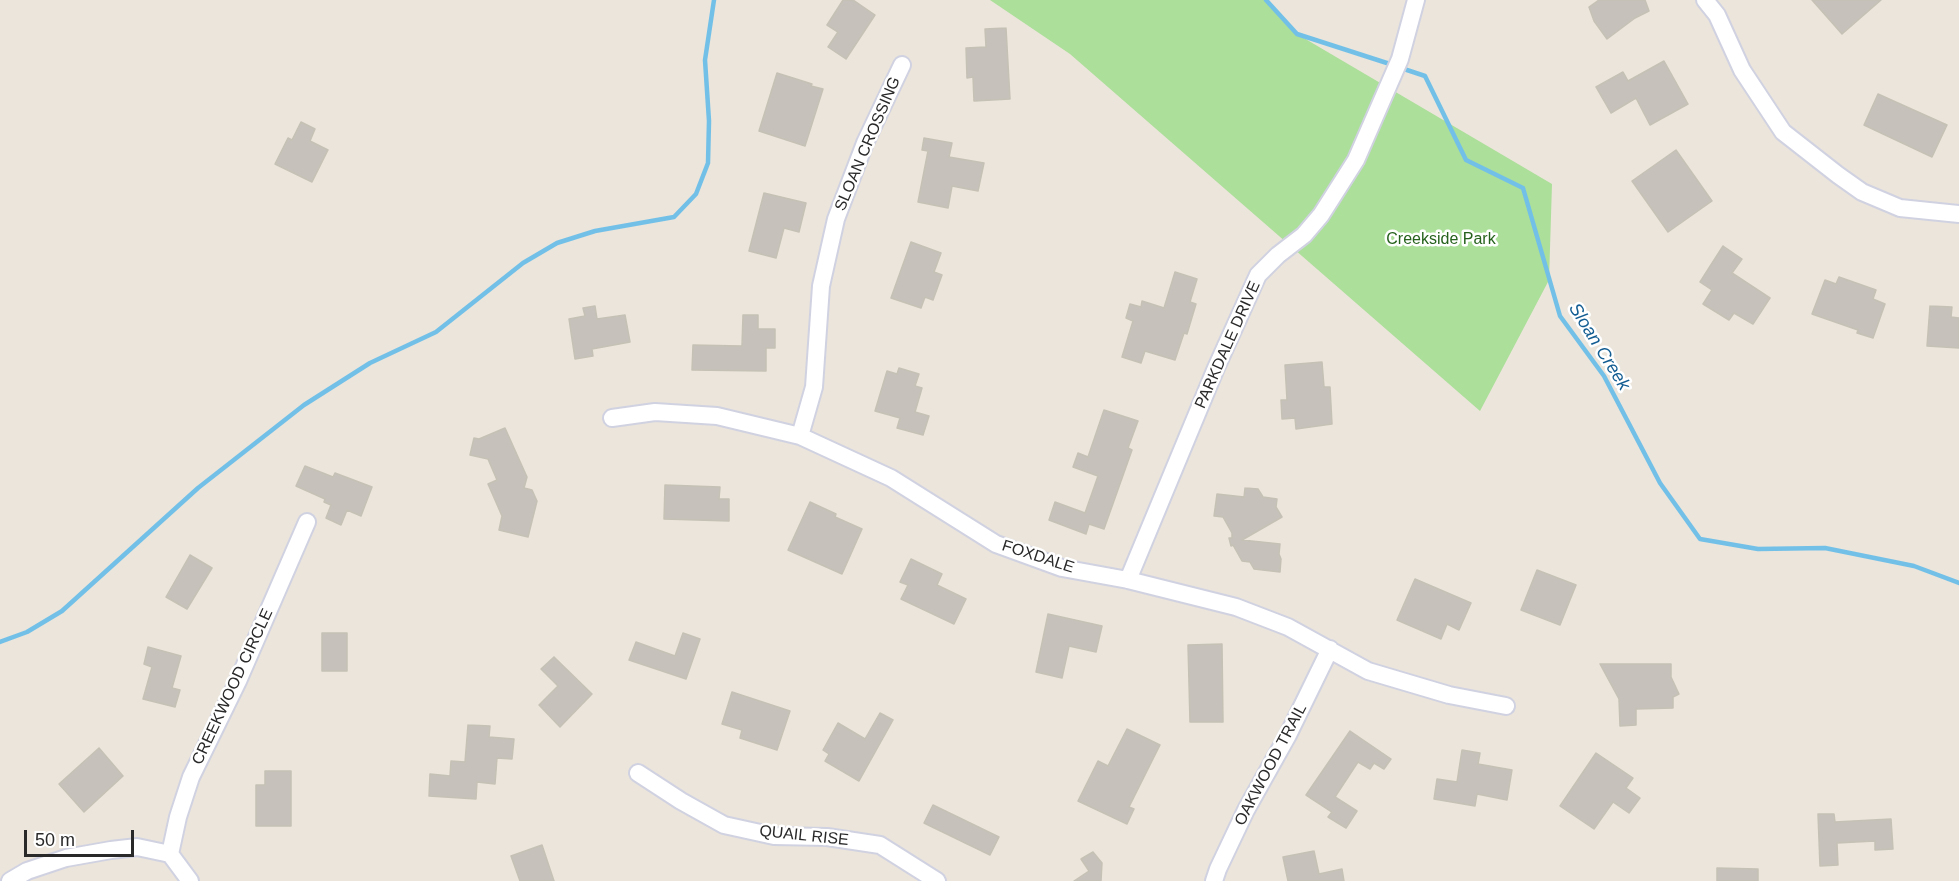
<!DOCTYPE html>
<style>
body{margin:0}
#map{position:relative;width:1959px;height:881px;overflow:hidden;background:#ebe5db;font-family:Helvetica,sans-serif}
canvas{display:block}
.scale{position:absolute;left:24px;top:830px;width:110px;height:27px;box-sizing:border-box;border:3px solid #292929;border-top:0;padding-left:8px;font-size:18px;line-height:21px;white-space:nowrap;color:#292929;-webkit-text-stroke:4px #fff;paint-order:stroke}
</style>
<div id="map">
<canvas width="1959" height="881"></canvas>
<div class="scale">50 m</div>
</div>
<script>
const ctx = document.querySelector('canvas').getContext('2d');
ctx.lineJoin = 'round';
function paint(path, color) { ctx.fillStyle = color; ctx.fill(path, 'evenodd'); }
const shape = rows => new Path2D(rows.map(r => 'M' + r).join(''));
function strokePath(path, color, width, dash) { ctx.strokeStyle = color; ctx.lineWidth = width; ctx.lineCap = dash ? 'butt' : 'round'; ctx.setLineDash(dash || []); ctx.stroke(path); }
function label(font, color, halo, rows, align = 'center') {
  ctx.font = font + ' Helvetica,sans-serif'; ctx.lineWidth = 5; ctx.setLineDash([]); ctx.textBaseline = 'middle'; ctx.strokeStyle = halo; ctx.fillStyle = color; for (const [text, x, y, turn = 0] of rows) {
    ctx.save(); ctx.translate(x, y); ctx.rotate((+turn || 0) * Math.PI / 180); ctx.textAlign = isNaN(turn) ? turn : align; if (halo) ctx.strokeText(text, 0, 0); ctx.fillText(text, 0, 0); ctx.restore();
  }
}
paint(shape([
 [990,0,1266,0,1297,34,1552,184,1549,280,1480,411,1070,54]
]), '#acdf9a');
strokePath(shape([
 [1266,0,1297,34,1393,65],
 [1401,68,1425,76,1466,160,1523,188,1560,316,1604,376,1660,483,1700,539,1758,549,1825,548,1914,566,1959,583],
 [0,642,27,632,62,611,198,488,304,405,370,363,436,332,523,263,557,243,595,231,674,217,696,194,708,163,709,121,705,60,714,0]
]), '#72c0e8', 4.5);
const building = shape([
 [843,0,853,0,875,15,846,59,828,47,838,32,827,25,843,0],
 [1599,0,1645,0,1649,11,1635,18,1607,39,1594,21,1589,7,1599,0],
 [1812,0,1881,0,1842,34,1812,0],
 [1006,28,1010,99,974,101,973,77,967,78,966,48,986,47,985,29,1006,28],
 [1664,61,1688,104,1650,125,1636,98,1611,113,1596,87,1623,72,1628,81,1664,61],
 [777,73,812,84,811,86,823,89,805,146,759,131,777,73],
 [1878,94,1947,125,1932,157,1864,125,1878,94],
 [301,122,315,129,310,141,328,150,312,182,275,164,288,138,292,140,301,122],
 [924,138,952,143,949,157,984,163,978,191,952,186,948,208,918,202,928,151,922,150,924,138],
 [1676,150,1712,201,1668,232,1632,181,1676,150],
 [764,193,806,203,799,232,784,228,776,258,749,251,764,193],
 [911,242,941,253,934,272,942,275,933,300,925,297,921,308,891,298,911,242],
 [1723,246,1742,259,1732,273,1770,298,1753,324,1734,313,1729,320,1703,304,1712,290,1700,282,1723,246],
 [1175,272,1197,279,1190,302,1196,304,1187,334,1184,333,1175,360,1145,351,1141,363,1122,357,1133,321,1126,318,1130,304,1141,307,1142,301,1164,308,1175,272],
 [1839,277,1876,290,1873,299,1885,304,1873,338,1857,333,1858,330,1812,314,1825,280,1836,284,1839,277],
 [595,306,597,319,625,315,630,342,592,349,593,356,575,359,569,319,585,316,583,308,595,306],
 [1930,306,1952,307,1951,317,1959,318,1959,348,1927,346,1930,306],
 [743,315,758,315,758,329,775,329,775,348,766,348,766,371,692,370,693,345,742,346,743,315],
 [1322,362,1324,387,1330,387,1332,424,1296,429,1295,418,1282,419,1281,400,1287,400,1285,365,1322,362],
 [899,368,919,374,915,386,922,388,915,412,929,416,923,435,897,428,900,418,875,411,887,371,897,374,899,368],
 [1104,410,1138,421,1128,448,1132,450,1104,529,1089,524,1086,534,1049,520,1055,502,1085,513,1098,476,1073,467,1078,453,1088,457,1104,410],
 [505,428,527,477,524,488,532,490,537,501,528,537,499,530,502,516,488,484,497,480,488,459,470,455,474,438,479,439,505,428],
 [305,466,333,477,335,473,372,487,361,516,347,510,341,525,326,518,331,505,324,502,325,499,296,486,305,466],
 [665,485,720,487,719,499,729,499,729,521,664,519,665,485],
 [1245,488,1258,489,1263,497,1277,499,1276,507,1282,517,1242,540,1280,544,1279,554,1281,559,1280,572,1254,569,1250,562,1242,561,1233,545,1231,546,1229,538,1232,538,1232,533,1223,517,1214,516,1217,494,1244,497,1245,488],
 [810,502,836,514,835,517,862,529,842,574,788,550,810,502],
 [190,555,212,568,187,609,166,597,190,555],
 [911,559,942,574,937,585,966,599,954,624,901,599,908,585,900,582,911,559],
 [1537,570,1576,585,1560,625,1521,610,1537,570],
 [1415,579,1471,603,1459,630,1447,624,1441,639,1397,620,1415,579],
 [1048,614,1102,626,1096,652,1069,646,1062,678,1036,672,1048,614],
 [322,633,347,633,347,671,322,671,322,633],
 [683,633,700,639,686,679,629,660,636,642,675,656,683,633],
 [1222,644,1223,722,1190,722,1188,645,1222,644],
 [148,647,181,656,172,688,180,690,175,707,143,699,152,667,144,664,148,647],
 [554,657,592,694,560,727,539,705,558,686,541,669,554,657],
 [1600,664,1671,664,1671,677,1679,694,1673,697,1673,708,1636,709,1636,725,1620,726,1619,699,1600,664],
 [732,692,790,711,777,750,740,738,742,730,722,724,732,692],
 [880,713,893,720,859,781,825,761,829,754,823,750,838,723,865,739,880,713],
 [468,725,490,726,489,737,514,739,512,759,497,758,495,784,477,782,476,799,429,796,430,774,450,776,451,761,465,762,468,725],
 [1127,729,1160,745,1129,807,1134,809,1127,824,1078,801,1098,761,1108,766,1127,729],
 [1350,731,1391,759,1384,769,1374,763,1370,769,1358,762,1335,797,1357,811,1346,828,1328,817,1332,812,1306,795,1350,731],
 [99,748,123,776,84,812,59,784,99,748],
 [1462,750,1480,753,1478,764,1512,770,1507,800,1477,794,1475,806,1434,799,1437,779,1457,782,1462,750],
 [1596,753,1633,778,1626,788,1640,798,1629,813,1613,802,1594,829,1560,806,1596,753],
 [265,771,291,771,291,826,256,826,256,785,265,785,265,771],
 [933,805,999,837,990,855,924,823,933,805],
 [1818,814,1834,814,1835,822,1891,819,1893,849,1875,850,1875,841,1837,843,1838,865,1820,866,1818,814],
 [542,845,554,881,520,881,511,856,542,845],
 [1314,851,1319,874,1342,869,1344,881,1288,881,1283,857,1314,851],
 [1093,852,1102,863,1101,881,1074,881,1089,871,1081,859,1093,852],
 [1717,868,1758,869,1758,881,1717,881,1717,868]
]);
paint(building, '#c6c2bb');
strokePath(building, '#c6c1b5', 1.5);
const minor = shape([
 [1705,0,1717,15,1742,70,1783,132,1838,175,1862,192,1900,208,1959,214],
 [612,418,655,412,717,416,800,436,891,478,996,544,1062,568,1128,580,1236,607,1288,627,1368,671,1449,695,1506,706],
 [800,436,814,387,821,286,836,219,865,143,902,65],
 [1128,580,1216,368,1258,275,1278,255,1304,235,1321,215,1356,160,1400,59,1416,0],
 [638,773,681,801,724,825,774,836,827,837,880,845,937,881],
 [170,854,178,817,191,777,238,681,307,522],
 [170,854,190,881],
 [10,881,27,871,66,858,111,850,137,847,170,854],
 [1214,881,1218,869,1246,810,1288,735,1330,649]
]);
strokePath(minor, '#d1d2e1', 20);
strokePath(minor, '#fff', 16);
label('16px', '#292929', '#fff', [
 ["SLOAN CROSSING",868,144,-67],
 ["PARKDALE DRIVE",1228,345,-66],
 ["FOXDALE",1038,557,18],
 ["CREEKWOOD CIRCLE",233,687,-65],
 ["OAKWOOD TRAIL",1271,765,-62],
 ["QUAIL RISE",804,836,6]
]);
label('16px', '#26621d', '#fff', [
 ["Creekside Park",1441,240]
]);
label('italic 18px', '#135d92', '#fff', [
 ["Sloan Creek",1599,347,58]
]);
</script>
